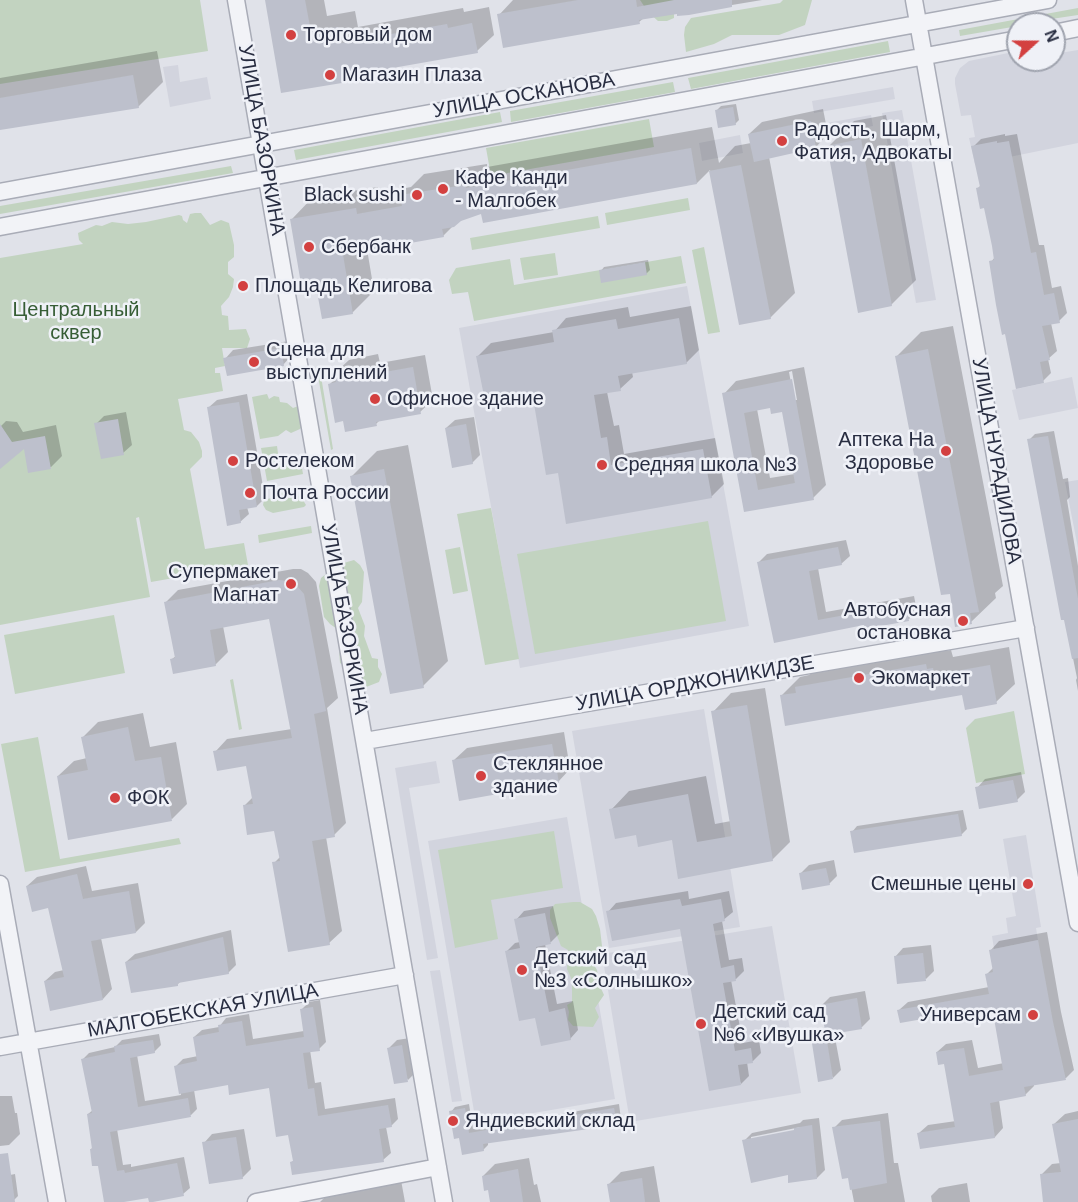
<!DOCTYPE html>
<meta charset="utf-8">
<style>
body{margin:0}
#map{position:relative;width:1078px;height:1202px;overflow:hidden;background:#e0e2e9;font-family:Helvetica,sans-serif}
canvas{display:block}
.north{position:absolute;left:1006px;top:12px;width:60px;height:60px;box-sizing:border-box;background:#eff1f7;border:2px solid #9fa3ae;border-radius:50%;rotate:69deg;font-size:16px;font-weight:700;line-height:24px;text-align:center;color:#282d41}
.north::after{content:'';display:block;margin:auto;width:21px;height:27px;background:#d34040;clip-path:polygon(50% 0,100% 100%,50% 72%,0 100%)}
</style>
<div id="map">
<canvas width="1078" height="1202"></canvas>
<div class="north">N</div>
</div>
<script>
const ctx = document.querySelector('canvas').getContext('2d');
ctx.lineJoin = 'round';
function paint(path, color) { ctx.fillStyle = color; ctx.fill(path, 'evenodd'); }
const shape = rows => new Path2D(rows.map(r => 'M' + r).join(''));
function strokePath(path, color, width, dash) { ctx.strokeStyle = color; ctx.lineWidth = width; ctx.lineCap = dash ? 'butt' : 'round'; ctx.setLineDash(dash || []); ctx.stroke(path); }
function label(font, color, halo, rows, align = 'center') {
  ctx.font = font + ' Helvetica,sans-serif'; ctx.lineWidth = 5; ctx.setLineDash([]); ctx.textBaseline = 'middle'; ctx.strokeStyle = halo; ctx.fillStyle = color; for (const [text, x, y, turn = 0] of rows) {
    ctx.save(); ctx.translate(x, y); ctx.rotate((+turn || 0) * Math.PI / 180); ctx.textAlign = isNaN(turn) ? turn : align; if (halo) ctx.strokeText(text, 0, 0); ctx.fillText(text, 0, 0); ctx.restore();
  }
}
paint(shape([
 [1078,50,1078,143,975,164,969,138,975,137,971,115,961,116,955,84,955,78,960,68,969,61,1018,51,1018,60,1054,60,1054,54],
 [178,65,180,82,207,77,211,99,170,107,163,67],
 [893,87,895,99,814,113,812,101],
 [902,110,936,300,916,303,882,113],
 [871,115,873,126,829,134,827,123],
 [740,135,743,153,702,161,699,143],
 [687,286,749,626,520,668,459,328],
 [1072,377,1078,408,1019,420,1012,390],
 [1078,480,1078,548,1065,482],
 [704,709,740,927,609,948,572,731],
 [436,761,440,783,409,788,438,958,427,960,395,768],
 [567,817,615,1099,476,1123,428,841],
 [1026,835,1041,927,1036,928,1038,940,994,949,992,936,1008,933,1006,918,1016,916,1003,839],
 [772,926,801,1093,630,1122,602,954],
 [440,970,462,1101,452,1102,430,971]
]), '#d2d4de');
paint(shape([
 [0,0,200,0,208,51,0,84],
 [640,0,674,0,674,18,667,21,658,21,648,12],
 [783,0,812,0,805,25,779,35,732,35,714,44,686,52,684,35,685,27,691,18,780,3],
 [1078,8,1078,15,1018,24,1018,26,960,36,959,30],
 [888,41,890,52,691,89,688,78],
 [673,82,675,92,511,122,510,111],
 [500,112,502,122,296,160,294,150],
 [649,119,654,147,491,176,486,148],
 [231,166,233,173,0,214,0,206],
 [688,198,690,210,607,225,605,213],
 [195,213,201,213,210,225,221,220,229,223,234,245,234,257,228,262,228,274,234,279,233,287,229,297,221,306,222,315,228,316,229,330,246,329,250,339,247,348,222,348,225,366,215,368,215,373,220,373,223,391,178,399,184,430,191,432,199,442,202,451,202,457,190,469,205,549,244,543,248,565,151,582,139,517,136,518,150,597,0,625,0,258,83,244,79,240,78,233,96,225,102,226,112,222,128,224,146,222,179,215,182,216,183,220,187,223,190,214],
 [598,216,600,228,472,250,470,238],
 [704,247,720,332,708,334,692,250],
 [555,253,558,275,524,280,520,258],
 [681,256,686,283,474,321,468,292,452,294,449,280,456,268,510,259,514,285],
 [317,370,320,370,333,449,331,450],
 [267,394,269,399,274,396,279,397,280,402,287,403,293,408,301,405,303,425,300,429,291,433,286,430,278,436,260,439,252,397],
 [277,446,279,461,300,457,303,474,267,481,261,448],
 [280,492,284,493,289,498,300,495,306,505,304,507,273,513,266,510,263,505,264,500,279,496],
 [491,508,519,659,485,665,457,514],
 [708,521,726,621,535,654,517,554],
 [311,526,312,533,259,543,258,535],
 [460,547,468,591,453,594,445,550],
 [354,560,360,565,364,572,362,602,358,608,365,626,364,636,372,658,378,659,378,667,382,674,379,682,361,689,353,672,340,663,338,634,337,629,330,624,324,617,319,586,321,578,337,565],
 [114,615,125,673,15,694,4,635],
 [233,679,242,729,239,730,230,680],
 [1014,711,1025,774,976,783,966,728,975,719],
 [38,737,60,859,179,838,181,844,25,872,1,744],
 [554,831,563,888,491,900,498,939,455,948,438,850],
 [573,902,580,902,592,909,596,916,600,929,602,946,600,955,594,965,597,970,600,986,604,995,595,1008,599,1017,593,1027,573,1026,568,1020,569,1012,567,1005,572,1002,572,987,571,978,567,969,568,950,561,946,550,918,550,910,555,904]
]), '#c2d3c0');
paint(shape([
 [266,0,324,0,327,16,355,11,358,27,463,8,464,12,489,7,494,35,477,51,354,74,347,81],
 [513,0,762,0,678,14,678,12,644,18,639,22,499,15],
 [157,51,163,82,138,107,0,129,0,78],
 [736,104,739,120,735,124,717,110,721,106],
 [823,109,828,134,816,147,769,157,795,293,770,318,740,323,710,170,697,183,482,212,457,222,443,236,367,249,374,291,352,313,317,279,292,219,313,197,378,187,379,193,411,187,424,174,487,164,487,167,712,127,719,163,735,146,751,143,749,134,762,122],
 [886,115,916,280,891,305,829,146,854,121],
 [1005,134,1005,136,1017,134,1039,245,1044,245,1052,288,1061,286,1067,313,1059,321,1051,323,1057,351,1048,359,1051,373,1043,381,991,262,995,257,986,206,977,189,981,185,973,147,981,139],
 [648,260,650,270,646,274,601,271,604,267],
 [691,306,699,350,686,363,632,372,633,377,620,389,607,392,614,426,619,425,624,454,715,438,724,484,711,497,559,471,533,391,478,356,491,343,554,332,566,318,628,307,630,317],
 [953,326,1003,586,995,593,996,598,971,622,951,592,896,357,921,332],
 [289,341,291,356,283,365,225,359,233,350],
 [378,354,380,363,425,355,433,400,420,412,380,420,376,424,344,419,330,384,337,377,336,372,349,360],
 [804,367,826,485,813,498,745,511,724,394,736,381],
 [792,371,797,400,794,400,789,372],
 [771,407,783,410,795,474,770,478,757,409],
 [247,394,265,498,257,506,247,507,249,514,240,522,208,408,217,400],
 [126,412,132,445,123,453,96,424,104,416],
 [474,417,480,455,472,463,446,428,455,420],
 [6,421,17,422,23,432,56,425,62,456,51,467,29,471,25,446,0,467,0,427],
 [1054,431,1063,479,1068,478,1070,497,1067,500,1078,566,1078,691,1076,680,1077,678,1029,440,1035,434],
 [408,445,448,661,423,686,352,476,377,451],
 [846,540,850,556,841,564,818,568,826,612,914,596,917,611,909,619,865,623,775,641,759,562,767,554],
 [293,569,301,569,308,573,316,582,338,698,327,708,346,823,334,835,326,837,342,931,329,943,274,863,281,856,276,830,244,806,253,797,248,764,215,752,227,739,292,729,271,617,223,626,228,652,215,665,172,659,176,656,166,602,178,590],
 [945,646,946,651,951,650,953,657,1009,647,1015,684,996,702,964,693,781,696,800,677,809,675,816,669],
 [765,688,790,842,772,860,637,833,611,810,629,791,706,776,715,824,731,821,713,712,731,693],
 [143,713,150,747,176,742,187,804,172,819,58,776,74,761,87,758,83,737,98,722],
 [564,732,570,769,558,782,454,760,467,748],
 [1021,772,1025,792,1017,800,977,788,985,779],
 [963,810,967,829,961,835,852,832,857,826],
 [834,860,837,876,829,884,801,873,809,865],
 [86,866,92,891,138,883,145,923,136,932,101,938,112,989,103,999,45,981,55,972,64,970,50,906,27,886,37,877],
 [688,891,689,899,729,891,733,912,722,921,729,960,742,958,744,971,736,979,731,980,743,1043,759,1040,761,1053,753,1061,747,1062,749,1076,741,1084,681,928,608,912,616,903],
 [553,906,559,934,551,942,545,944,557,1004,573,1001,578,1030,570,1039,537,1016,507,951,515,943,520,942,516,920,524,911],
 [231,930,236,965,228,973,181,981,178,984,126,962,135,954],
 [1047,932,1061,1012,1074,1070,1066,1078,1034,1084,1034,1086,1025,1095,999,1100,1003,1128,995,1137,919,1133,928,1125,956,1121,945,1063,937,1052,946,1044,972,1040,978,1068,1004,1063,993,1006,899,1010,908,1002,989,987,987,974,994,967,991,950,999,941],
 [931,945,934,971,926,979,895,957,903,948],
 [865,991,870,1019,862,1027,834,1032,841,1070,833,1078,812,1038,821,1030,826,1029,822,1005,830,997],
 [320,1000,326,1042,319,1049,310,1050,315,1083,321,1082,325,1109,395,1098,398,1119,391,1126,386,1127,391,1153,383,1160,292,1162,294,1160,289,1133,270,1086,229,1083,194,1090,197,1109,191,1115,117,1129,123,1165,131,1164,131,1167,184,1157,190,1188,183,1194,149,1196,105,1202,99,1165,91,1149,93,1147,88,1114,93,1110,82,1060,89,1053,115,1047,122,1040,159,1034,161,1045,154,1052,137,1055,145,1101,181,1095,176,1066,183,1059,198,1056,194,1037,202,1030,219,1027,226,1018,249,1014,253,1039,304,1031,302,1009,309,1002],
 [410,1038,416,1072,408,1080,389,1048,397,1040],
 [0,1096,12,1096,15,1113,17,1113,20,1134,9,1145,0,1146],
 [469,1104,473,1129,619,1104,621,1119,616,1124,488,1142,488,1145,483,1150,460,1137,451,1112,455,1107],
 [1078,1111,1078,1201,1045,1202,1042,1174,1052,1164,1061,1163,1054,1124,1065,1114],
 [888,1113,894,1163,898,1163,905,1202,854,1202,849,1176,834,1128,842,1120],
 [819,1118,825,1170,817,1178,789,1173,744,1141,752,1133,800,1123,803,1120],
 [801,1127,802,1130,751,1140,751,1137],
 [244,1129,251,1169,242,1178,204,1143,212,1134],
 [529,1158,534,1185,537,1184,541,1202,492,1202,489,1188,483,1176,495,1164],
 [654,1166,660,1202,612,1202,609,1184,621,1172],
 [15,1174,18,1196,14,1200,0,1202,0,1177],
 [401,1180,405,1202,320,1202,325,1197,359,1191,363,1187],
 [967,1183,970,1202,932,1202,931,1196,939,1188]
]), '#0003');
paint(shape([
 [265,0,305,0,311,32,338,27,341,43,447,24,448,28,472,23,478,53,347,76,348,82,281,93],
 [578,0,636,0,637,7,674,0,732,0,732,7,689,15,677,16,677,14,639,20,640,24,503,48,497,14],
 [133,75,139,108,0,130,0,98],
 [733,107,736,125,718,128,715,110],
 [811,121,816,148,754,162,748,134],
 [861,139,892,306,858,313,827,146],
 [997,141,997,143,1009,141,1031,253,1036,252,1044,295,1054,293,1060,323,1042,326,1050,360,1040,362,1044,383,1016,389,1005,334,1002,335,996,305,989,261,994,260,992,246,984,208,980,209,976,188,980,187,971,146],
 [691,148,697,184,483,223,481,214,461,221,454,227,442,229,444,237,343,255,353,314,322,319,315,281,301,284,290,219,356,208,357,214,402,206,400,195,465,185,466,188],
 [741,165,771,319,739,325,709,171],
 [645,262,647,275,601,283,599,270],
 [679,318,687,364,618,376,621,391,594,395,601,438,607,437,611,465,703,449,712,498,566,524,558,473,546,475,532,392,485,401,476,356,554,342,552,330,616,319,618,329],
 [281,348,284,366,227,376,223,358],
 [928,349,979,612,970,613,972,624,955,627,950,594,941,595,895,356],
 [366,366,368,375,413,367,421,414,376,422,377,426,345,432,343,421,335,423,328,384,336,382,334,372],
 [792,379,814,500,744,512,722,393],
 [770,408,771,414,782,412,795,483,758,490,744,413],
 [239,402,257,507,239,510,241,523,227,526,207,407],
 [118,419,124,455,101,459,94,423],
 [0,424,12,442,45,436,51,469,28,473,24,449,0,469],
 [466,424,473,464,452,468,445,428],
 [1048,436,1078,599,1078,658,1072,659,1064,620,1061,620,1027,439],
 [384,469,424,688,390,694,350,476],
 [838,547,842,565,809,571,818,620,906,604,909,621,864,629,864,625,774,643,757,562],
 [279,580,288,581,296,585,304,594,326,711,314,714,335,837,312,841,330,945,288,952,272,862,280,861,274,831,247,835,243,805,253,804,246,766,217,771,213,751,292,738,269,619,210,630,216,666,173,674,170,659,175,658,164,602],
 [926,664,927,669,933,668,934,675,990,665,997,704,965,710,962,695,785,726,780,695,796,693,795,687],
 [747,705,773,861,678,879,672,840,638,847,636,835,615,839,609,809,688,794,697,842,732,836,711,711],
 [128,727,135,761,161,757,172,821,68,840,57,776,88,770,81,737],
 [552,744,559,783,459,801,452,760],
 [1013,780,1018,802,979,809,975,787],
 [958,814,962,836,854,853,850,831],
 [826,868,830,885,802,890,799,873],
 [77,874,83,899,129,891,136,933,91,941,103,1000,50,1011,44,981,64,977,48,908,32,912,26,886],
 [680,899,682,906,721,899,725,921,713,924,721,968,734,965,736,981,723,983,735,1051,751,1048,753,1063,738,1065,741,1085,709,1091,680,929,612,941,606,911],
 [545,913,551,944,536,947,549,1012,565,1008,571,1040,541,1046,535,1018,519,1021,505,951,520,948,514,919],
 [223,937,229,974,178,983,178,986,131,993,125,962],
 [1038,940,1053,1022,1066,1080,1024,1087,1026,1096,990,1103,995,1138,920,1149,917,1133,955,1127,944,1064,938,1065,936,1052,964,1048,969,1076,1003,1070,992,1007,900,1023,897,1010,989,994,985,974,993,972,989,950],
 [923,953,926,981,897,984,894,956],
 [857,998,862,1029,826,1035,820,1005],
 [313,1007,320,1051,303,1053,308,1089,314,1088,318,1116,388,1105,392,1127,379,1129,384,1162,292,1175,290,1162,293,1161,288,1135,276,1137,269,1088,229,1095,228,1085,179,1094,174,1066,197,1061,193,1037,219,1032,218,1025,242,1021,246,1046,304,1037,300,1009],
 [826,1035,833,1079,818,1082,811,1037],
 [153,1040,155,1053,130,1058,138,1107,188,1098,191,1117,110,1132,117,1171,124,1170,125,1173,177,1163,184,1196,153,1202,149,1202,148,1198,124,1202,104,1202,98,1166,92,1166,90,1149,92,1149,87,1114,92,1113,81,1059,115,1052,114,1046],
 [402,1045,408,1082,394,1084,387,1048],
 [465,1108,469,1133,614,1108,617,1125,483,1144,484,1151,462,1155,459,1138,454,1139,449,1111],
 [1078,1119,1078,1202,1043,1202,1040,1174,1061,1172,1052,1124],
 [880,1121,887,1183,850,1190,848,1178,842,1179,832,1127],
 [812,1125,817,1179,788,1183,788,1175,751,1183,742,1140,794,1130,794,1128],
 [236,1137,243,1179,209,1184,202,1142],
 [8,1153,15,1202,0,1202,0,1154],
 [518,1169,523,1202,490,1202,488,1190,484,1191,482,1176],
 [642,1178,645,1202,610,1202,607,1184]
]), '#bdc0cc');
const minor = shape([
 [236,0,444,1202],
 [914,0,1078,923],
 [1054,33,1078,28],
 [0,192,1048,0],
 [0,227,1018,39],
 [365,741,1026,628],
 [0,884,57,1202],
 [0,1047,405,975],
 [256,1202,438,1167]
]);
strokePath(minor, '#a9acb7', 19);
strokePath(minor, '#f2f3f7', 16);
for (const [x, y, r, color] of [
 [291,35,6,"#d34040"],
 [330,75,6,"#d34040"],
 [782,141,6,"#d34040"],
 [443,189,6,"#d34040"],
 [417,195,6,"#d34040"],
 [309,247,6,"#d34040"],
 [243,286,6,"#d34040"],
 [254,362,6,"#d34040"],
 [375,399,6,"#d34040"],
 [946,451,6,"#d34040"],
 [233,461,6,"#d34040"],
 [602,465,6,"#d34040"],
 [250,493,6,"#d34040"],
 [291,584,6,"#d34040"],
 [963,621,6,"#d34040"],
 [859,678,6,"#d34040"],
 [481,776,6,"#d34040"],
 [115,798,6,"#d34040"],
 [1028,884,6,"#d34040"],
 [522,970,6,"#d34040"],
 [1033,1015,6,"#d34040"],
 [701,1024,6,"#d34040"],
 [453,1121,6,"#d34040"]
]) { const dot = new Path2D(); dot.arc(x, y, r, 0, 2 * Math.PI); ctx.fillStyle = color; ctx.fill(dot); strokePath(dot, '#eff1f7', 2); }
label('20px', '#282d41', '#eff1f7', [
 ["Торговый дом",303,35],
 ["Магазин Плаза",342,75],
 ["Радость, Шарм,",794,130],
 ["Фатия, Адвокаты",794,153],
 ["Кафе Канди",455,178],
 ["- Малгобек",455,201],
 ["Black sushi",405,195,"right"],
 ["Сбербанк",321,247],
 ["Площадь Келигова",255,286],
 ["Сцена для",266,350],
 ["выступлений",266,373],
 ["Офисное здание",387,399],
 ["Аптека На",934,440,"right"],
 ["Здоровье",934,463,"right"],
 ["Ростелеком",245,461],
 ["Средняя школа №3",614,465],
 ["Почта России",262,493],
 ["Супермакет",279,572,"right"],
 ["Магнат",279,595,"right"],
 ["Автобусная",951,610,"right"],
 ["остановка",951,633,"right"],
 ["Экомаркет",871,678],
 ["Стеклянное",493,764],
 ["здание",493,787],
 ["ФОК",127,798],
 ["Смешные цены",1016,884,"right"],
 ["Детский сад",534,958],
 ["№3 «Солнышко»",534,981],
 ["Детский сад",713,1012],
 ["№6 «Ивушка»",713,1035],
 ["Универсам",1021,1015,"right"],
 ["Яндиевский склад",465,1121]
], 'left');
label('20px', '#282d41', '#eff1f7', [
 ["УЛИЦА ОСКАНОВА",524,96,-10],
 ["УЛИЦА БАЗОРКИНА",261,140,80],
 ["УЛИЦА НУРАДИЛОВА",996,461,80],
 ["УЛИЦА БАЗОРКИНА",344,619,80],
 ["УЛИЦА ОРДЖОНИКИДЗЕ",695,684,-10],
 ["МАЛГОБЕКСКАЯ УЛИЦА",203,1011,-10]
]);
label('20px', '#365d35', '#eff1f7', [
 ["Центральный",76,310],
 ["сквер",76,333]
]);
</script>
